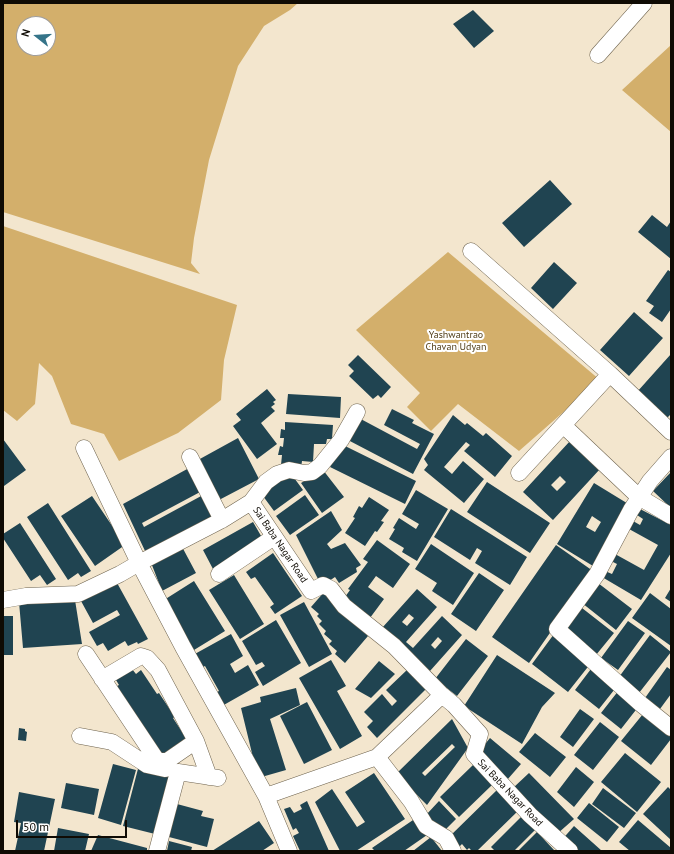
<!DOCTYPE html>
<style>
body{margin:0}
#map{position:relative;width:674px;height:854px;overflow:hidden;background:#f3e6ce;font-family:"PT Sans",sans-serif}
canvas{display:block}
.frame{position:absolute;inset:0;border:4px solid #0f0b04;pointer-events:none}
.north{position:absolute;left:16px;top:16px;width:40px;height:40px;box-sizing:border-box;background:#fff;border:1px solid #9f9d9b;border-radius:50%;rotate:287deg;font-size:11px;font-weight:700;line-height:16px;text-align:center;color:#0f0b04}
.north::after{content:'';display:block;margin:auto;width:14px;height:18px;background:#357489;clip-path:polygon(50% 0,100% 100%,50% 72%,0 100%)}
.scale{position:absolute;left:16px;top:820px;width:111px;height:18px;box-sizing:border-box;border:2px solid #0f0b04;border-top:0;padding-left:5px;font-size:12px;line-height:14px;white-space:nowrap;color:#0f0b04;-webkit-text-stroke:3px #fff;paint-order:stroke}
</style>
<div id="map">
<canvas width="674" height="854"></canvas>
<div class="frame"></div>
<div class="north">N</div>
<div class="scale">50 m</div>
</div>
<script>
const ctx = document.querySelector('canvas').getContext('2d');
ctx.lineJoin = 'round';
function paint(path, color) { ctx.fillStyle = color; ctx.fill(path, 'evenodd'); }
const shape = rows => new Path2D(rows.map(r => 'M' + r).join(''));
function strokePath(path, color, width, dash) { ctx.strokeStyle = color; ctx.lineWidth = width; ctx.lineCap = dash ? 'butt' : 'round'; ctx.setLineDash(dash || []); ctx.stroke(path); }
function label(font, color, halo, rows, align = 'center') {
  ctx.font = font + ' "PT Sans",sans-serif'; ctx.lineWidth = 4; ctx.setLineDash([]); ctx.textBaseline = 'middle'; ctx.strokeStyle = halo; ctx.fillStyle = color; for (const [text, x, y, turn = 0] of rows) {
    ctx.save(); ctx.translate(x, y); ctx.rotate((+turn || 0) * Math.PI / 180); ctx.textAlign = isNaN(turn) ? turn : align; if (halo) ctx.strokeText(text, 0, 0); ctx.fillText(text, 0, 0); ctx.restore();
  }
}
paint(shape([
 [3,3,298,3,290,10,264,26,238,66,209,160,194,238,191,263,200,274,3,212],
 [24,24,48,24,48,48,24,48],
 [671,45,671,132,622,90],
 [3,226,237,305,224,360,221,400,178,433,119,461,104,434,71,424,52,376,39,363,35,404,17,421,3,410],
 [448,252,600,380,519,451,458,404,431,431,407,407,420,393,356,330]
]), '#d3af6b');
paint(shape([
 [473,10,494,31,474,48,453,24],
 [550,180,572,204,524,247,502,223],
 [652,215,667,227,671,221,671,259,638,232],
 [554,262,577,283,553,309,531,288],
 [668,270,671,272,671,309,662,322,649,313,654,306,646,301],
 [634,312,663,338,629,376,600,350],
 [671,354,671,414,667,418,637,392],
 [358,355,391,387,381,398,378,395,373,399,349,376,354,371,348,365],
 [267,389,276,400,273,402,275,404,271,407,275,411,261,423,277,444,257,459,233,426,241,420,236,414],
 [288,394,341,397,340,418,286,414],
 [392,409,414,420,412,423,434,434,413,474,346,439,357,417,417,449,420,444,384,425],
 [453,415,465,425,467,423,483,436,486,433,512,456,495,477,464,451,470,445,466,442,444,467,452,474,463,461,484,479,464,503,424,470,428,465,424,459],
 [285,422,333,425,332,439,327,439,326,444,314,444,313,462,302,461,301,468,281,465,282,455,278,455,280,446,283,447,284,438,280,438,281,429,285,430],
 [238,438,259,479,219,500,198,460],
 [3,439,26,470,4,486,3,485],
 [570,441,600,469,553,520,523,492],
 [560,476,566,482,557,491,551,485],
 [341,444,416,481,405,504,330,467],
 [189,468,202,491,142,523,144,527,203,495,215,517,146,553,123,504],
 [323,470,344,497,322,513,301,483],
 [289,471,303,490,274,511,260,492],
 [671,472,671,508,653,491],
 [487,482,550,523,530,553,467,512],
 [594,483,630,505,593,566,557,544],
 [592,516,601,522,595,532,586,527],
 [416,490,448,509,417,561,402,552,404,548,389,539,395,529,393,528,399,518,416,529,419,524,402,514],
 [305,495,319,515,290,535,276,516],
 [92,496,125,545,95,566,61,516],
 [369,497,389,510,381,521,384,522,377,532,375,531,365,546,345,533,355,518,353,517,359,506,362,508],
 [48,503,91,571,81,577,78,573,68,580,27,517],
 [451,509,527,557,510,585,475,563,482,551,477,548,470,560,434,537],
 [640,509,671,525,671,553,641,600,602,577,605,571,612,574,617,564,611,561,615,554,644,570,658,545,629,529,633,521,640,525,643,519,637,515],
 [331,511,342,530,327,544,331,549,345,543,361,565,356,568,357,572,339,583,335,577,326,583,319,581,296,535],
 [253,522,264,541,213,569,203,550],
 [20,523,56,579,47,585,40,575,31,581,3,538,3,534],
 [377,540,410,564,393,588,376,576,368,587,384,599,367,622,346,606,350,600,345,597,350,590,348,589,368,562,363,559],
 [180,543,196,573,162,591,150,560],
 [431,544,474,573,453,605,432,591,437,583,415,569],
 [556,545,593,571,529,663,492,637],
 [273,553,302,596,275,614,270,607,274,604,255,577,251,579,246,572],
 [479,573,504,590,476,631,451,614],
 [234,575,264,624,240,639,209,590],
 [116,581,148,639,138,644,137,642,128,646,125,641,108,651,103,643,97,646,89,632,120,615,117,610,93,623,81,601],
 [194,581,225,631,194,650,164,600],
 [598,583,632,609,616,630,582,603],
 [671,588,671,602,665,598],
 [417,589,437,607,406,642,413,648,442,616,462,635,430,671,382,628],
 [409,614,414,618,407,626,402,622],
 [438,637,442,641,435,649,431,645],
 [325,591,336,607,368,636,345,663,335,654,337,651,329,644,332,641,324,634,326,631,319,624,322,621,317,616,319,614,311,607],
 [650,593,671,609,671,646,632,618],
 [75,600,82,644,23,648,19,602],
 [304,602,332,654,309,667,280,615],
 [582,608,614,633,596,655,565,629],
 [3,616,13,616,13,655,3,655],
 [276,620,301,663,263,686,255,672,265,666,262,662,256,665,242,641],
 [628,621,645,633,618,670,601,658],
 [231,634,243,656,230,664,235,673,248,665,259,685,222,706,215,693,219,691,205,666,201,668,193,655],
 [554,634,591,663,568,692,532,664],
 [650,635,671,652,639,693,619,677],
 [466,639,488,656,457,696,435,679],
 [497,655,555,693,542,707,522,744,464,706],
 [331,660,346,686,337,691,362,736,340,749,299,678],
 [379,661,395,674,371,698,355,689],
 [594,665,618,685,599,709,575,690],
 [667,667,671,670,671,694,660,709,645,698],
 [132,669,136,674,141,670,157,694,159,693,175,717,173,718,186,738,181,742,183,746,160,758,113,688,119,685,116,680],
 [408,669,427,688,377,738,367,727,373,721,364,712,382,694,392,706,397,701,386,690],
 [296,688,300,705,270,719,286,770,258,778,241,708,261,702,260,697],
 [619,690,639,706,621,729,601,713],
 [307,702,332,750,304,764,280,716],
 [580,709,594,719,573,747,560,737],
 [643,714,671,736,671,739,651,765,621,741],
 [452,719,468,748,427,805,396,774],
 [452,744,455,747,425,776,422,773],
 [600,722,619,737,593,770,574,755],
 [19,728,25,729,25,731,27,732,26,741,18,740],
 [535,733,566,757,550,777,519,752],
 [490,738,521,764,507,780,477,754],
 [625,753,661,782,637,812,601,782],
 [113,764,136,770,121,825,98,818],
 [139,765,171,773,155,834,123,826],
 [473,765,492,785,459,817,440,797],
 [576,767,594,782,574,807,557,792],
 [374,773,405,819,356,851,340,851,315,802,332,789,357,827,365,822,345,792],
 [529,773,574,819,557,834,513,788],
 [66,783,99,789,94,815,61,808],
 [668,787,671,790,671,840,643,814],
 [499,788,520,809,477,851,472,851,469,848,467,850,462,844,458,848,448,838],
 [603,788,636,813,624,828,592,804],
 [19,792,55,799,44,851,15,851,21,823,14,822],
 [307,801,329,851,300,851,293,836,299,833,296,828,293,830,284,809,290,807,294,813,302,809,300,805],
 [439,801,456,819,443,832,426,815],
 [589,803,619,827,607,842,577,818],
 [177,804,203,811,201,816,214,819,207,847,169,837],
 [523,815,536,829,514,851,495,851,491,847],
 [416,818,427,835,404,851,375,851,372,848],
 [638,820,671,848,671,851,630,851,619,842],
 [259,821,274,843,262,851,212,851],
 [574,826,602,851,571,851,560,842],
 [58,828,89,834,85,851,54,851],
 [537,832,554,850,553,851,518,851],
 [98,835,147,848,147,851,91,851],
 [431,837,442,851,413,851],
 [169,841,192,847,191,851,167,851]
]), '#204451');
const minor = shape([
 [598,55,644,3],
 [471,251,610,374],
 [563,425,639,497,671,516],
 [84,448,139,563,183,647,266,796,289,851],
 [190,457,222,520],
 [671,457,650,481,631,510,597,574,557,629,641,704,671,728],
 [519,473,610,374,671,432],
 [251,502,266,482,277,474,289,470,304,473,312,472,320,466,341,440,357,412],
 [219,574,274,537],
 [3,600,26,596,78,594,120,574,139,563,222,520,251,502,311,591,323,585,331,589,344,606,394,646,442,695,454,705,480,734,474,754,530,815,570,851],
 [86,654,162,768],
 [102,679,141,656,147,658,158,670,196,741,167,761,160,761,156,759],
 [80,736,112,742,147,765,165,769],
 [196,741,209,777],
 [377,757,411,801,426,826,446,838,453,851],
 [266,796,377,757,442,695],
 [157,851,178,772,218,778]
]);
strokePath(minor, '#6e634e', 17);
strokePath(minor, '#fff', 16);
label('10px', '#53411c', '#fff', [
 ["Yashwantrao",456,335],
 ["Chavan Udyan",456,347]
]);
label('10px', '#0f0b04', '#fff', [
 ["Sai Baba Nagar Road",280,545,56],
 ["Sai Baba Nagar Road",510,793,46]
]);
</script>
